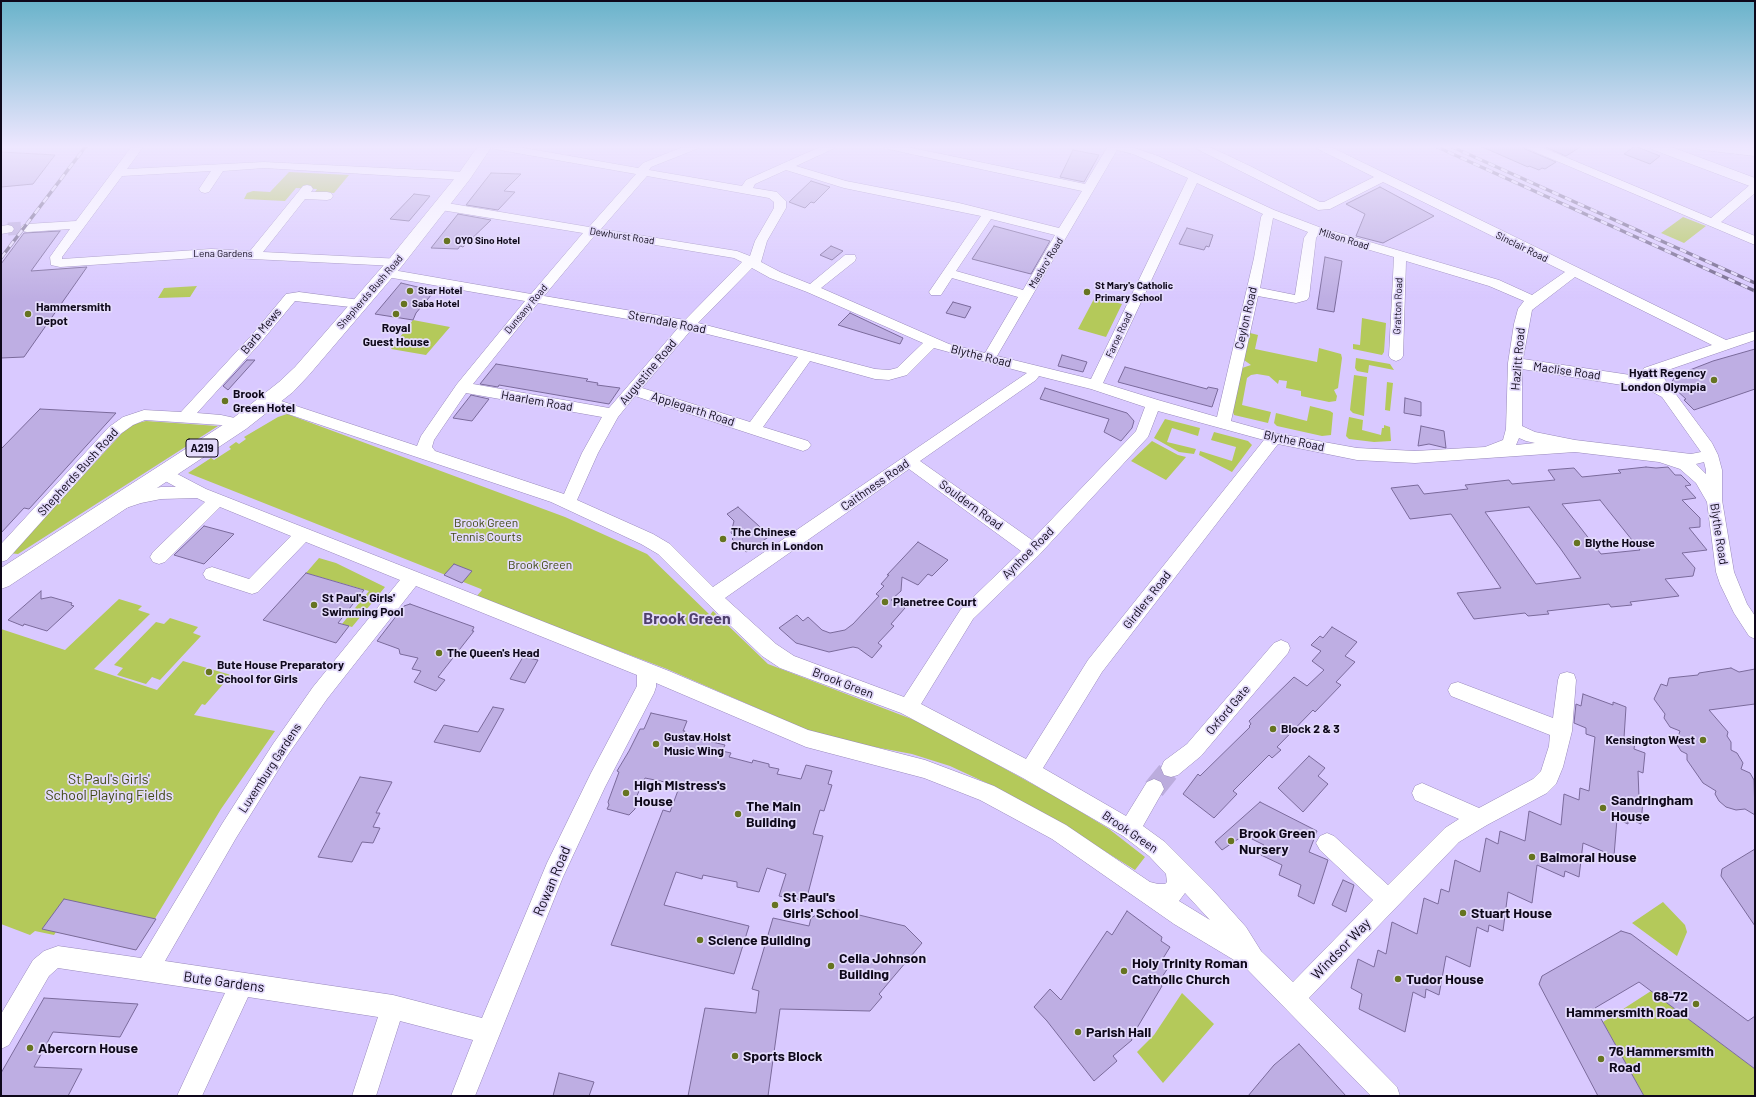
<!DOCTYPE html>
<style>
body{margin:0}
#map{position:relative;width:1756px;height:1097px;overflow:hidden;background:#d9c9ff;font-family:Barlow,sans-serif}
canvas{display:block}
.frame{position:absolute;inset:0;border:2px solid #0e081a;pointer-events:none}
</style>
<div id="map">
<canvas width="1756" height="1097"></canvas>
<div class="frame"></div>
</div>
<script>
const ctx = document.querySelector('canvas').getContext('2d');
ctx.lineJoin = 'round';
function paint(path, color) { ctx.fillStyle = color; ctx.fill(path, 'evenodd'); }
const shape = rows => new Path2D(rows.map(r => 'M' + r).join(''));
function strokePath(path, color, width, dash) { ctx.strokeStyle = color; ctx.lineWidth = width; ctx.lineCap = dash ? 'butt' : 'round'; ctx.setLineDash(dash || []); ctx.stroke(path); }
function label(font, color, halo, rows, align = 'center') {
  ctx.font = font + ' Barlow,sans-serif'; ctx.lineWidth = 3.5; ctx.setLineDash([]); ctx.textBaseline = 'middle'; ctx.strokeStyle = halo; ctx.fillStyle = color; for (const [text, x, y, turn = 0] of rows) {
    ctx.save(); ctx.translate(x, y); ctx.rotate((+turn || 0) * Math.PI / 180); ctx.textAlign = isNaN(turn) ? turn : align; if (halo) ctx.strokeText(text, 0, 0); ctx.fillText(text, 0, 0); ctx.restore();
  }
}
paint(shape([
 [289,172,349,175,334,193,315,192,317,189,296,188,285,201,244,199,247,193,253,191,270,192],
 [1683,217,1706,226,1684,243,1661,233],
 [197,286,190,297,158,298,164,288],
 [1095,297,1122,304,1106,337,1078,329],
 [1362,318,1386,323,1384,352,1382,355,1353,349,1353,344,1360,345],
 [413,320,450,327,426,355,391,349],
 [1250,333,1258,335,1255,349,1317,362,1319,348,1341,354,1342,358,1338,388,1334,390,1337,396,1336,401,1329,402,1301,396,1301,391,1286,388,1287,381,1279,380,1278,384,1269,376,1257,374,1251,375,1247,378,1242,405,1271,412,1268,423,1234,415,1233,412,1242,368,1251,365,1244,360],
 [1356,358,1390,364,1394,370,1369,365,1368,373,1357,371,1355,368],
 [1354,375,1367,377,1364,416,1353,413,1350,410],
 [1387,382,1393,383,1390,411,1385,410],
 [1310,406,1330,411,1333,413,1331,435,1322,436,1277,426,1274,423,1276,413,1307,421],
 [287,414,565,517,647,554,710,615,713,611,768,664,922,723,1065,802,1109,829,1145,857,1135,870,1069,829,991,785,950,766,912,754,832,739,814,733,667,669,476,597,482,590,481,589,188,473,211,458,214,460,231,449,229,447,236,442,239,444,246,439,244,437,278,417],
 [1349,417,1363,420,1362,430,1381,435,1382,428,1384,428,1384,425,1390,427,1391,441,1374,442,1349,439,1346,436],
 [1165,419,1200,428,1198,436,1172,428,1167,442,1196,449,1194,454,1179,452,1154,438],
 [146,421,218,426,18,554,9,553,55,506,123,432,134,424],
 [1214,432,1248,441,1252,445,1232,472,1199,455,1200,451,1232,461,1236,447,1211,440],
 [1152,441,1178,455,1186,457,1166,480,1131,461],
 [319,558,336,563,385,587,352,627,342,624,369,591,306,573],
 [119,599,142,606,138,610,150,614,94,669,157,690,183,661,231,675,205,705,202,704,194,715,275,731,221,809,136,950,56,932,54,935,35,931,30,935,1,924,1,629,65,650],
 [170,618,198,627,193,633,201,636,160,680,152,677,146,684,117,675,123,668,114,665,156,622,164,624],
 [1663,902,1685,925,1687,932,1677,956,1632,923],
 [1651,991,1755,1069,1755,1096,1644,1096,1603,1022],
 [1182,993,1214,1024,1163,1083,1137,1052,1154,1035]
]), '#b4c95a');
const building = shape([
 [1480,146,1523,146,1525,149,1556,162,1545,169,1542,168,1539,170,1529,166,1528,167,1480,146],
 [1543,146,1582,146,1566,156,1543,146],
 [1635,146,1660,156,1650,164,1624,154,1635,146],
 [1073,150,1099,155,1084,182,1060,177,1073,150],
 [1,152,55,155,33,184,1,187,1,152],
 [491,173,521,174,504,191,515,192,498,210,466,205,491,173],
 [811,181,830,187,814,203,811,202,805,208,789,202,811,181],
 [1380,187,1434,216,1383,243,1356,236,1365,214,1346,204,1380,187],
 [414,194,430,196,409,221,390,219,414,194],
 [458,214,491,220,463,247,460,246,458,249,431,248,458,214],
 [994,226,1050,241,1031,274,972,259,994,226],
 [1187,228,1213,235,1209,247,1206,246,1204,250,1179,244,1187,228],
 [60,231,31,271,87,267,24,357,1,358,1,264,24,233,60,231],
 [831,246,843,251,832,260,820,255,831,246],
 [1325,257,1342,261,1334,312,1317,309,1325,257],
 [401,283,426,289,423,293,432,294,416,313,413,320,375,314,401,283],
 [953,302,971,307,965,318,946,313,953,302],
 [850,313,903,338,900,344,838,325,850,313],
 [1755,349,1755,389,1694,410,1684,400,1686,399,1674,388,1672,382,1674,378,1677,375,1713,361,1755,349],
 [1062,355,1087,362,1083,372,1058,366,1062,355],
 [247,360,255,360,228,390,223,386,247,360],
 [496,364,588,379,586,381,598,383,597,385,620,388,609,404,499,385,498,387,480,384,496,364],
 [1125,367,1207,389,1208,387,1218,389,1212,407,1118,382,1125,367],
 [1045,388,1127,413,1134,421,1132,428,1121,441,1104,432,1109,419,1040,399,1045,388],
 [471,395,489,399,472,421,453,418,471,395],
 [1405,398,1421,402,1421,416,1404,413,1405,398],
 [40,409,116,413,29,509,24,508,1,533,1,449,40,409],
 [1421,426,1444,431,1446,448,1429,444,1418,446,1421,426],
 [1646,467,1656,468,1668,467,1675,475,1681,475,1691,485,1685,486,1696,498,1682,500,1700,518,1700,527,1689,528,1707,550,1682,553,1695,568,1693,576,1665,579,1679,596,1630,602,1632,605,1611,607,1609,604,1547,611,1549,614,1528,616,1525,613,1474,619,1457,593,1501,588,1451,514,1410,519,1391,488,1418,485,1424,494,1468,489,1465,485,1509,480,1512,484,1555,480,1548,470,1574,468,1582,477,1621,473,1618,470,1646,467],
 [1600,500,1640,550,1601,554,1562,504,1600,500],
 [1529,507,1560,548,1581,578,1536,584,1485,512,1529,507],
 [738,507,770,536,746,552,732,539,735,536,731,533,734,521,727,514,738,507],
 [204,526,234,534,204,564,174,555,204,526],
 [918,542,948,560,932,576,928,574,918,585,902,577,901,591,891,600,905,608,891,624,894,626,878,643,882,646,872,658,858,648,853,647,829,652,796,643,779,628,797,615,803,621,808,617,822,630,830,633,845,630,853,624,879,596,876,594,884,586,881,584,889,575,887,575,918,542],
 [454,564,472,571,462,583,444,575,454,564],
 [306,573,364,590,338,623,349,626,336,643,263,620,306,573],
 [41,591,41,599,51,597,72,603,71,605,74,606,47,631,24,624,23,626,8,620,41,591],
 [410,604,474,627,472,631,474,631,438,677,445,680,436,691,414,682,421,671,412,669,418,658,400,654,399,649,377,641,404,606,410,604],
 [1332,627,1357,642,1345,656,1355,662,1336,682,1341,685,1315,712,1313,710,1277,747,1281,750,1272,758,1269,755,1233,791,1237,794,1214,818,1183,794,1198,774,1200,776,1250,727,1249,726,1251,724,1249,721,1294,677,1307,686,1324,670,1312,661,1321,651,1311,645,1320,636,1323,638,1332,627],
 [523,657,538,660,525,683,510,679,523,657],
 [1731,668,1739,672,1755,669,1755,704,1709,710,1728,732,1727,736,1731,742,1731,750,1737,753,1743,763,1741,769,1750,773,1754,780,1755,815,1745,809,1736,810,1726,807,1719,801,1715,794,1716,791,1703,783,1687,760,1687,754,1681,751,1676,743,1680,731,1670,727,1664,718,1665,714,1654,699,1661,684,1667,686,1669,678,1698,675,1699,673,1731,668],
 [1583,694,1613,705,1613,702,1626,707,1624,738,1635,742,1634,749,1645,753,1643,773,1638,771,1639,798,1643,800,1641,824,1628,818,1628,824,1617,819,1614,856,1583,843,1579,877,1565,871,1564,877,1537,865,1532,903,1508,892,1503,931,1489,925,1488,932,1477,927,1470,967,1446,956,1439,995,1426,989,1425,998,1413,992,1405,1032,1359,1009,1362,994,1351,988,1358,959,1374,967,1378,950,1386,954,1392,922,1417,934,1424,898,1438,904,1441,889,1449,892,1455,860,1480,872,1486,838,1498,844,1500,831,1525,841,1529,811,1561,825,1564,794,1579,800,1580,788,1589,791,1595,737,1586,734,1586,728,1574,723,1576,704,1581,706,1583,694],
 [493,707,504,709,480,752,434,742,444,725,478,732,493,707],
 [651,713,687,721,683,731,685,731,683,735,725,745,722,751,731,753,729,757,752,763,753,760,769,764,769,767,779,769,777,774,801,779,806,765,832,771,828,784,832,785,824,811,820,810,813,834,823,836,806,901,779,896,786,874,767,868,759,892,737,887,737,882,703,875,702,879,676,872,664,905,749,926,734,974,611,945,663,810,670,812,680,785,645,778,635,800,635,809,629,815,607,809,609,805,608,802,619,772,617,771,629,751,640,729,644,729,651,713],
 [1309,756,1325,768,1318,776,1328,784,1303,812,1278,788,1309,756],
 [360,777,392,782,376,813,380,813,373,827,380,828,373,843,362,842,352,862,318,857,360,777],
 [1260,802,1317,831,1309,852,1328,860,1314,904,1298,896,1301,885,1279,875,1282,865,1261,855,1264,845,1244,835,1222,850,1215,842,1260,802],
 [1755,849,1755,926,1721,876,1722,869,1755,849],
 [1343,880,1354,885,1346,912,1332,905,1343,880],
 [64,899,156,919,136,950,42,929,64,899],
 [834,909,905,926,922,943,879,994,882,997,870,1011,780,1009,768,1096,688,1096,705,1008,756,1013,759,991,752,989,773,918,809,926,811,918,824,910,833,911,834,909],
 [1127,911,1162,937,1161,941,1170,947,1162,960,1170,965,1158,983,1162,986,1131,1038,1132,1040,1113,1056,1117,1061,1094,1081,1047,1021,1034,1007,1050,989,1061,1000,1107,931,1112,935,1127,911],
 [1621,931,1631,934,1748,1021,1755,1016,1755,1069,1639,982,1595,1008,1644,1096,1598,1096,1539,984,1542,976,1621,931],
 [44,998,138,1004,120,1037,53,1032,34,1067,82,1069,68,1096,1,1096,1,1073,44,998],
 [1299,1044,1346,1096,1248,1096,1274,1065,1299,1044],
 [559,1073,594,1082,589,1096,553,1096,559,1073]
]);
paint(building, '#beaee3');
strokePath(building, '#7a6a9b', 1);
strokePath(shape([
 [8,229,27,228]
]), '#bbacdd', 13, [13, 6]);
strokePath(shape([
 [1154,789,1171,768]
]), '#bbacdd', 22, [22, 11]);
const street = shape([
 [132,146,144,146,127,169,264,162,465,172,469,174,471,176,469,178,465,180,264,168,223,171,209,192,205,193,201,192,199,189,211,171,122,176,62,257,62,259,211,249,250,251,303,186,307,185,311,186,313,189,311,192,327,192,331,193,333,196,331,199,327,200,305,199,263,252,401,259,402,262,401,265,396,266,211,257,60,267,51,265,50,257,70,229,27,232,23,231,21,228,23,225,27,224,76,221,132,146],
 [488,146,513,146,638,168,643,163,685,146,701,146,699,148,651,167,649,170,742,186,746,180,822,146,837,146,835,148,796,166,846,181,959,203,1059,228,1082,191,888,149,882,146,903,146,1085,184,1108,146,1129,146,1158,156,1274,210,1319,227,1499,280,1532,295,1565,272,1383,182,1330,209,1318,210,1195,148,1193,146,1208,146,1252,167,1320,202,1324,202,1374,177,1316,148,1314,146,1329,146,1726,340,1755,331,1755,340,1665,371,1663,374,1663,377,1712,443,1718,455,1722,470,1722,500,1734,572,1747,604,1755,616,1755,639,1749,636,1734,613,1720,584,1716,572,1707,502,1696,483,1680,469,1659,462,1575,452,1415,463,1357,460,1278,444,1102,672,1043,768,1126,816,1147,782,1154,779,1161,782,1164,789,1143,826,1165,842,1212,889,1246,927,1261,951,1293,982,1373,900,1320,850,1316,843,1320,836,1327,833,1334,836,1388,885,1445,828,1459,819,1415,800,1412,793,1415,786,1422,783,1479,808,1533,779,1541,771,1549,746,1550,735,1451,696,1448,690,1451,684,1458,682,1553,718,1558,680,1560,674,1567,672,1574,674,1576,680,1572,731,1563,767,1556,784,1547,793,1487,825,1459,842,1309,998,1397,1087,1400,1096,1371,1096,1244,966,1174,924,1052,839,980,800,924,778,806,747,656,683,656,687,654,693,605,787,563,877,475,1096,451,1096,473,1040,400,1021,376,1096,352,1096,378,1017,248,997,202,1096,177,1096,225,993,58,968,49,976,9,1045,1,1049,1,1014,33,960,44,951,58,946,141,958,222,824,273,744,313,687,400,580,306,542,258,592,252,594,206,579,203,574,206,569,212,567,249,579,291,536,220,507,165,562,159,564,153,562,150,557,153,552,205,502,197,498,161,499,141,503,123,509,117,507,115,503,117,499,133,493,161,487,176,487,158,477,156,473,158,469,164,467,206,489,669,671,808,730,925,760,994,786,1066,825,1150,882,1158,884,1165,884,1167,882,1166,874,1149,856,1123,836,1023,778,901,713,780,668,762,656,706,602,658,554,641,544,551,502,264,406,262,402,264,398,269,397,417,446,421,436,457,384,525,301,387,277,382,276,380,273,382,270,387,269,531,294,583,233,441,210,437,209,435,206,437,203,441,202,589,227,636,174,494,149,488,146],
 [1117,150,1133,154,1188,178,1091,379,997,356,1117,150],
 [786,170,844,188,981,216,929,292,931,295,941,295,952,278,1018,297,985,353,949,344,821,288,855,261,856,258,855,255,845,255,810,284,780,272,761,262,767,241,786,208,786,201,777,192,753,188,755,184,786,170],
 [647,176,769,198,774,202,774,208,755,241,750,256,737,251,601,229,647,176],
 [1197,183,1263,214,1261,217,1254,258,1217,417,1158,400,1103,383,1197,183],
 [1273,218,1308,232,1304,238,1295,295,1260,288,1273,218],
 [991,219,1055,235,1023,290,956,271,991,219],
 [595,235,734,258,742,262,685,320,544,296,595,235],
 [1318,235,1394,257,1389,356,1391,359,1396,361,1401,359,1403,356,1406,261,1489,286,1524,301,1518,309,1514,324,1508,363,1506,429,1503,440,1485,447,1415,451,1357,448,1274,433,1231,421,1258,296,1296,303,1307,300,1309,297,1316,238,1318,235],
 [752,268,770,278,807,292,923,343,897,368,889,370,875,369,698,323,752,268],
 [1575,277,1712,345,1644,368,1642,371,1644,374,1649,376,1650,379,1637,376,1523,359,1532,310,1575,277],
 [538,303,678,328,609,408,473,384,538,303],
 [691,330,760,347,798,357,750,422,642,388,691,330],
 [934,348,1027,373,713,587,670,544,653,534,577,500,598,453,618,417,635,396,803,451,808,449,811,445,808,441,763,427,810,361,875,379,889,380,907,375,934,348],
 [1522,369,1647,389,1662,397,1701,452,1691,454,1575,440,1535,432,1522,426,1522,369],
 [1039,376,1091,389,1145,407,1136,431,1032,540,920,461,1036,380,1039,376],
 [466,393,602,417,582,453,564,494,435,451,432,447,434,440,466,393],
 [1158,411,1264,440,1088,660,1026,759,921,704,973,619,1039,555,1148,437,1158,411],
 [1519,438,1526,441,1535,443,1516,445,1519,438],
 [1704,462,1706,470,1706,474,1696,464,1704,462],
 [909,469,1021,551,961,609,904,697,794,656,776,644,725,598,909,469],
 [416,586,637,675,637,686,591,773,547,863,482,1018,393,995,165,961,236,838,287,756,327,699,416,586],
 [1185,893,1196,905,1210,920,1179,901,1185,893],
 [1524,146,1539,146,1711,218,1751,184,1755,183,1755,193,1721,222,1755,236,1755,245,1526,148,1524,146],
 [8,225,12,226,14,229,12,232,1,234,1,226,8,225],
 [299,292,360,300,365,301,367,304,365,307,360,308,295,301,261,342,197,413,221,415,244,420,247,424,244,428,239,429,221,425,145,420,133,425,119,435,7,560,1,562,1,544,109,427,123,417,144,410,181,412,251,336,286,294,299,292],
 [1281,640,1288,643,1290,648,1288,653,1201,756,1178,775,1171,777,1164,775,1161,768,1164,761,1187,744,1274,643,1281,640]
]);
const primary = shape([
 [478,146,492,146,470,179,402,266,309,375,293,392,246,429,9,586,1,589,1,568,232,419,279,382,295,367,390,258,459,173,478,146]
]);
const highway = shape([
 [1649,146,1669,146,1755,178,1755,188,1651,149,1649,146],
 [1695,146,1740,146,1755,148,1755,156,1702,150,1697,149,1695,146]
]);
strokePath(street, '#9889bb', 1);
strokePath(primary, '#9889bb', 1);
strokePath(highway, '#9889bb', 1);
paint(street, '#fff');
paint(primary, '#fff');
paint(highway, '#fff');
const rail = shape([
 [1435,146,1755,291],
 [1450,146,1755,283],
 [1,258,86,146]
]);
strokePath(rail, '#72678b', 3.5);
strokePath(rail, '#e3dafb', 2.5, [7]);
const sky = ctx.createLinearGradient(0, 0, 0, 299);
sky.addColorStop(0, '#69b3ca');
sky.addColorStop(0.49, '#eee7ff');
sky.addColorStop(1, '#eee7ff00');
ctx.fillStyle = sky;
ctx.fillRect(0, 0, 1756, 299);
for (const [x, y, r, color] of [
 [447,241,4,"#667420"],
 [410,291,4,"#667420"],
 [1087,292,4,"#667420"],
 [404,304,4,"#667420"],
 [28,314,4,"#667420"],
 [396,314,4,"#667420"],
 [1714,380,4,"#667420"],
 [225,401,4,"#667420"],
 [723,539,4,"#667420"],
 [1577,543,4,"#667420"],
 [885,602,4,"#667420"],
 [314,605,4,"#667420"],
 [439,653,4,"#667420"],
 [209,672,4,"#667420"],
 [1273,729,4,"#667420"],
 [1703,740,4,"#667420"],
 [656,744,4,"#667420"],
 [626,793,4,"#667420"],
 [1603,808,4,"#667420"],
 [738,814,4,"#667420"],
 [1231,841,4,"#667420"],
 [1532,857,4,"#667420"],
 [775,905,4,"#667420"],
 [1463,913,4,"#667420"],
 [700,940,4,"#667420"],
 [831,966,4,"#667420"],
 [1124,971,4,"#667420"],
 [1398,979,4,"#667420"],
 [1696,1004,4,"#667420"],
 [1078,1032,4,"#667420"],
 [30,1048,4,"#667420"],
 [735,1056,4,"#667420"],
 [1601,1059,4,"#667420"]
]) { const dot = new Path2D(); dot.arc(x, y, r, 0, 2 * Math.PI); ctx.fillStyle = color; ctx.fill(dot); strokePath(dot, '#e3dafb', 1.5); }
label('10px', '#0e081a', '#e3dafb', [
 ["Dewhurst Road",622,236,9],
 ["Milson Road",1344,239,17],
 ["Sinclair Road",1522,247,26],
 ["Lena Gardens",223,254],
 ["Masbro' Road",1046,263,-59],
 ["Shepherds Bush Road",370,292,-49],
 ["Gratton Road",1398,306,-88],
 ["Dunsany Road",526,309,-50],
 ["Faroe Road",1119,335,-65]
]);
label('bold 10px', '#0e081a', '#e3dafb', [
 ["OYO Sino Hotel",455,241],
 ["St Mary's Catholic",1095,286],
 ["Primary School",1095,298],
 ["Star Hotel",418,291],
 ["Saba Hotel",412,304]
], 'left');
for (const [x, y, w] of [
 [202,448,32]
]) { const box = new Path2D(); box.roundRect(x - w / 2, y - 9, w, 18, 3); ctx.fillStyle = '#e3dafb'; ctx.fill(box); strokePath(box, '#0e081a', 1); }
label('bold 11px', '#0e081a', null, [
 ["A219",202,448]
]);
label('bold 12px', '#0e081a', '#e3dafb', [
 ["Hammersmith",36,307],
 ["Depot",36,321],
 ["Royal",396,328,"center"],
 ["Guest House",396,342,"center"],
 ["Hyatt Regency",1706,373,"right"],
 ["London Olympia",1706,387,"right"],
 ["Brook",233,394],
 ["Green Hotel",233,408],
 ["The Chinese",731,532],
 ["Church in London",731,546],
 ["Blythe House",1585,543],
 ["St Paul's Girls'",322,598],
 ["Swimming Pool",322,612],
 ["Planetree Court",893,602],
 ["The Queen's Head",447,653],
 ["Bute House Preparatory",217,665],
 ["School for Girls",217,679],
 ["Block 2 & 3",1281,729],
 ["Gustav Holst",664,737],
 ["Music Wing",664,751],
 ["Kensington West",1695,740,"right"]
], 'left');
label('12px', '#0e081a', '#e3dafb', [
 ["Ceylon Road",1246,318,-77],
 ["Sterndale Road",667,322,11],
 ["Barb Mews",261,331,-50],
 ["Blythe Road",981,356,14],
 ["Hazlitt Road",1518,359,-85],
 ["Maclise Road",1567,371,8],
 ["Augustine Road",648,372,-50],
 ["Haarlem Road",537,401,10],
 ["Applegarth Road",693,409,18],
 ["Blythe Road",1294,441,12],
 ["Shepherds Bush Road",78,472,-48],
 ["Caithness Road",875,485,-35],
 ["Souldern Road",971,505,36],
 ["Blythe Road",1719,534,81],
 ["Aynhoe Road",1028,553,-45],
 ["Girdlers Road",1147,600,-52],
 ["Brook Green",843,683,21],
 ["Oxford Gate",1228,710,-50],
 ["Luxemburg Gardens",270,768,-57],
 ["Brook Green",1130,832,34]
]);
label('12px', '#3f4810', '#e3dafb', [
 ["Brook Green",486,523],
 ["Tennis Courts",486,537],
 ["Brook Green",540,565]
]);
label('14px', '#3f4810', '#e3dafb', [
 ["St Paul's Girls'",109,779],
 ["School Playing Fields",109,795]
]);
label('bold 14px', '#0e081a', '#e3dafb', [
 ["High Mistress's",634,785],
 ["House",634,801],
 ["Sandringham",1611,800],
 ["House",1611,816],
 ["The Main",746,806],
 ["Building",746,822],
 ["Brook Green",1239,833],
 ["Nursery",1239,849],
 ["Balmoral House",1540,857],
 ["St Paul's",783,897],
 ["Girls' School",783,913],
 ["Stuart House",1471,913],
 ["Science Building",708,940],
 ["Celia Johnson",839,958],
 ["Building",839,974],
 ["Holy Trinity Roman",1132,963],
 ["Catholic Church",1132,979],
 ["Tudor House",1406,979],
 ["68-72",1688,996,"right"],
 ["Hammersmith Road",1688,1012,"right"],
 ["Parish Hall",1086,1032],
 ["Abercorn House",38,1048],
 ["76 Hammersmith",1609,1051],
 ["Road",1609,1067],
 ["Sports Block",743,1056]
], 'left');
label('14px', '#0e081a', '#e3dafb', [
 ["Rowan Road",552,881,-67],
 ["Windsor Way",1341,949,-46],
 ["Bute Gardens",224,982,8]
]);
label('bold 16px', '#4f406d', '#e3dafb', [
 ["Brook Green",687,619]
]);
</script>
